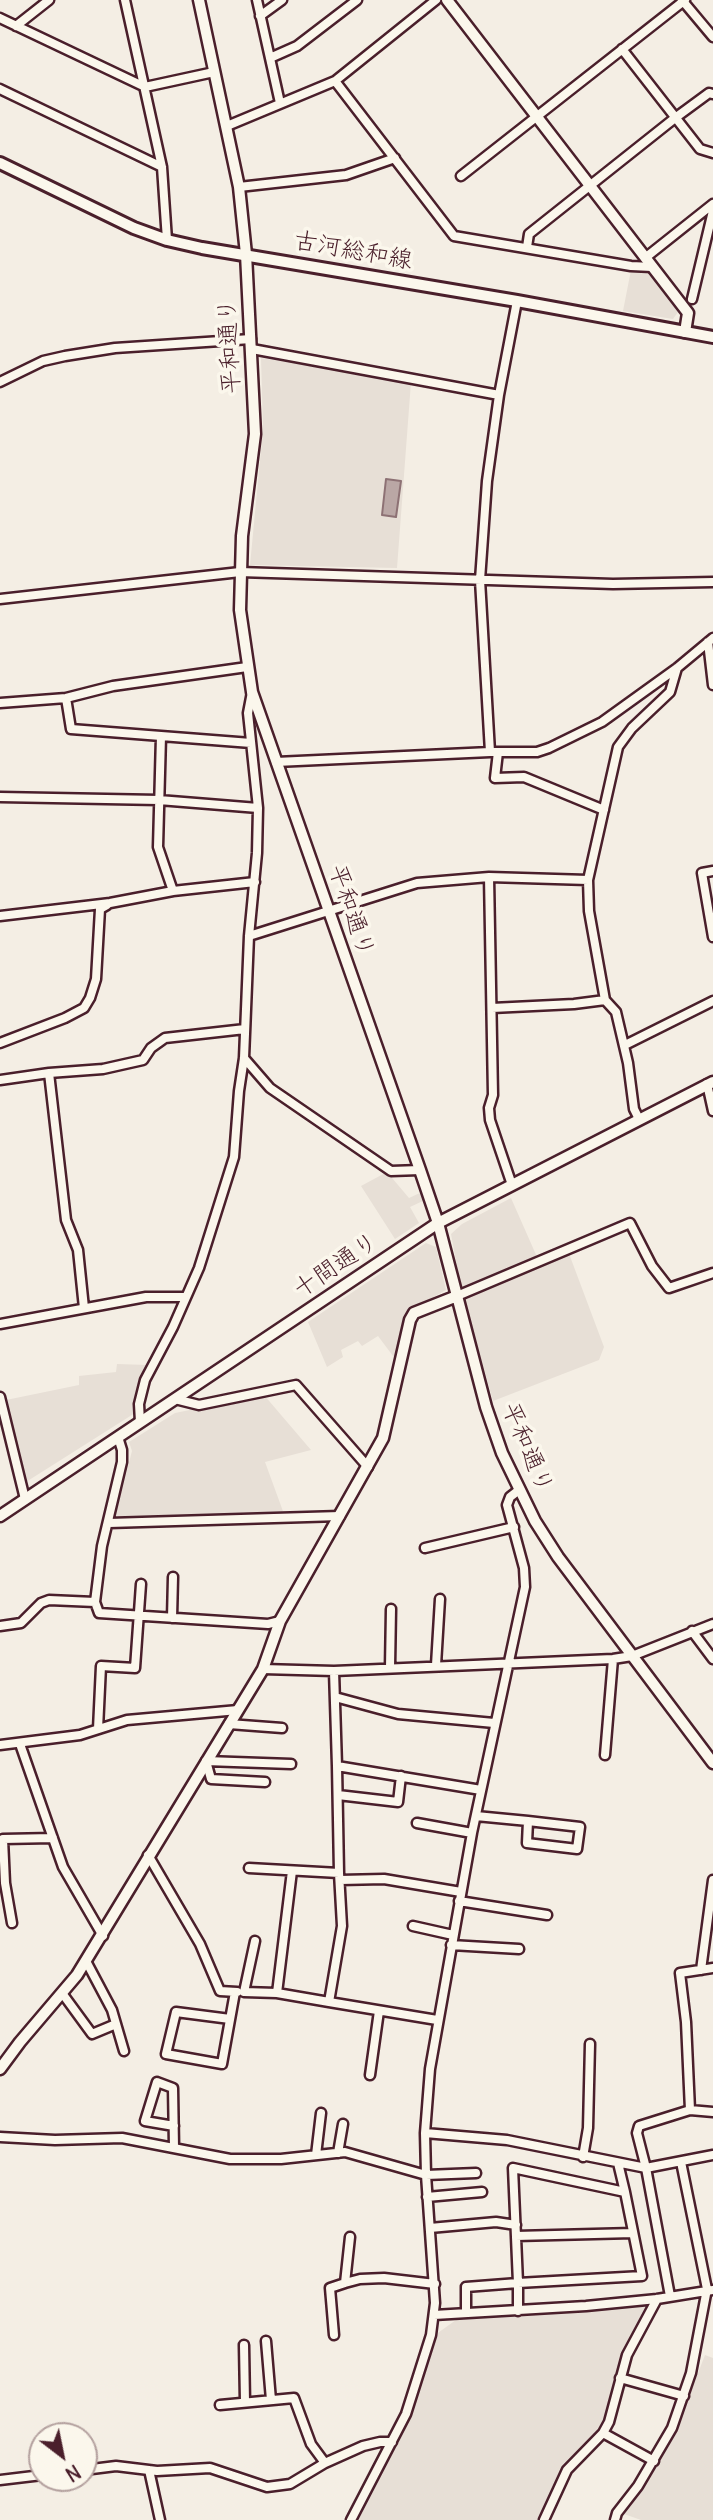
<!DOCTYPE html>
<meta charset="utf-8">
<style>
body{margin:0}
#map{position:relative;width:713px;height:2520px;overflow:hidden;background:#f4eee4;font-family:Delius,sans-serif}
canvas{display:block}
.north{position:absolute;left:28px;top:2422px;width:70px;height:70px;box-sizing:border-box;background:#fbf7ec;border:2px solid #b4a19f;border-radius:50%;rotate:148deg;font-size:19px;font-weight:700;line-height:28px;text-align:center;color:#4a1f2b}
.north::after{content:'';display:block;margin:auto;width:24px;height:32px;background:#4a1f2b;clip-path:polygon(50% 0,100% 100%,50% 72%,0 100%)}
</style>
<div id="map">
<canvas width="713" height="2520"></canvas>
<div class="north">N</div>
</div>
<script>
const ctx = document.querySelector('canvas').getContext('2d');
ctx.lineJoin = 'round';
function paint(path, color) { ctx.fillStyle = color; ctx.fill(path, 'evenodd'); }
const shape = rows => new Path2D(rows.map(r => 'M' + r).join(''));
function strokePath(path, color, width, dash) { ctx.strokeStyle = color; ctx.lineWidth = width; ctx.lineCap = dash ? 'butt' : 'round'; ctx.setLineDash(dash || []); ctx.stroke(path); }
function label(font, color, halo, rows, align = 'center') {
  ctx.font = font + ' Delius,"Klee One",sans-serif'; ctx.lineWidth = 7; ctx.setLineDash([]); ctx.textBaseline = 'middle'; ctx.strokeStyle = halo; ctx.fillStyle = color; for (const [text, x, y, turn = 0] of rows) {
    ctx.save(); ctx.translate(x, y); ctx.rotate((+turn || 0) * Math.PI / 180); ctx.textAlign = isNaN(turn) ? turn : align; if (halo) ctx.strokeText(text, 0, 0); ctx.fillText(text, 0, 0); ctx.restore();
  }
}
paint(shape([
 [631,270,651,273,678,312,673,319,623,311],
 [261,358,411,382,397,568,250,565,263,429],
 [387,1172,409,1198,422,1192,425,1200,410,1207,419,1223,395,1239,361,1186],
 [511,1198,537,1257,465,1289,461,1288,451,1234,462,1224],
 [426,1243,436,1247,446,1290,412,1309,402,1323,396,1360,378,1336,362,1346,358,1341,341,1350,343,1357,327,1367,308,1322],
 [568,1251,604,1347,599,1360,493,1401,464,1298,466,1294],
 [117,1364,148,1365,138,1388,135,1413,26,1482,6,1400,79,1385,79,1376,116,1372],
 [264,1395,311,1450,265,1462,284,1514,115,1517,132,1451,129,1442,175,1413],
 [650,2305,628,2345,606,2420,561,2474,541,2520,356,2520,413,2409,435,2335,456,2320],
 [705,2355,713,2358,713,2520,641,2520,624,2514,643,2489,675,2433]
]), '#e7dfd6');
const water = shape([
 [386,479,401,481,396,517,382,515,386,479]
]);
paint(water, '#baa7a5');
strokePath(water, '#8d7174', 2);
const minor = shape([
 [125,0,162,167,167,240],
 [257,0,280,103],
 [682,0,713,37],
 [260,16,282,0],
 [0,18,145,87,214,72],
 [16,26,49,0],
 [622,49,700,149,713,153],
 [270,58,297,46,357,0],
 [335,81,454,236,631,266,652,267],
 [0,89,162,167],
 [227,126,335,81,436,0],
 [461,176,685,0],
 [239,187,346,175,395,158],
 [527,247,529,234,675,118,709,93,713,94],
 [645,258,713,204],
 [692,299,713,211],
 [252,349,499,395],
 [0,382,43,361,65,356,115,348,251,339],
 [0,599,240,572,613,584,713,582],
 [708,642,713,685],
 [66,698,71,729,251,743],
 [0,703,66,698,113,686,247,667],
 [161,736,158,847,173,891],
 [490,752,480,580,487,481,499,395,517,301],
 [498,752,495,778,524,777,604,810],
 [276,762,490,752,537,752,549,748,602,722,677,668,713,638],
 [0,797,159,800,258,808],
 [713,871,702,873,713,937],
 [489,877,493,1095,489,1108,490,1120,512,1185],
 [0,916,110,903,173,891,255,882],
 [249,936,417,883,489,877,588,880],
 [492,1008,574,1004,605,1000],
 [0,1043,65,1018,84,1008,90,998,96,979,100,909,107,905],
 [625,1045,713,1001],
 [244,1058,270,1088,391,1171,420,1170],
 [0,1080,49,1073],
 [707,1084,713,1111],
 [639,1119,634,1109,628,1063,616,1012,605,1000,589,911,588,880,618,747,632,728,670,692,677,668],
 [457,1296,630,1223,652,1266,669,1288,713,1273],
 [84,1308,78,1250,66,1220,49,1073,103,1069,143,1060,151,1048,165,1038,245,1029],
 [0,1324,146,1297,186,1297],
 [0,1397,25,1499],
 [175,1399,199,1405,296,1385,368,1467],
 [140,1422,139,1404,145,1380,173,1327,199,1268,234,1157,239,1091,244,1058,249,936,257,853,258,808,248,713,252,692],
 [118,1437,122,1450,122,1462,102,1546,95,1602,99,1613,268,1624,280,1621],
 [109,1523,340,1516],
 [425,1548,514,1527],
 [172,1618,173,1577],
 [0,1626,21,1623,41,1603,49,1600,95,1602],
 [692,1631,713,1659],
 [436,1665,440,1599],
 [390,1667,391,1609],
 [263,1669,334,1671,613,1659,632,1656,713,1624],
 [334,1671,337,1766,481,1790],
 [335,1697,398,1714,494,1723],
 [229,1724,282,1728],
 [98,1729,101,1666,135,1668,141,1584],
 [20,1744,63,1867,103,1936],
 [0,1745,80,1735,127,1720,238,1710],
 [605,1755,613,1659],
 [265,1782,211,1779,206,1761,291,1764],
 [338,1795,398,1802,401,1776],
 [476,1816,528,1821,580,1827,577,1849,527,1843,528,1821],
 [417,1823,472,1833],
 [148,1855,200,1944,220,1991,237,1992],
 [249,1868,339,1873,337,1766],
 [340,1880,384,1879,461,1892],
 [459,1901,547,1915],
 [12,1923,5,1883,3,1839,53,1838],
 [413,1926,453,1935],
 [255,1941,244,1992,277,1993,292,1871],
 [451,1945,519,1949],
 [86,1961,112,2010,124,2051],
 [701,1970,713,1880],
 [62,1993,92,2034,116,2024],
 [277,1993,329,2002,342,1926,339,1873],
 [329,2002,437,2020],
 [230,2019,176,2012,166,2054,222,2064,235,1992],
 [370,2075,379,2011],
 [690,2110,686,2022,680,1973,713,1968],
 [174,2126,145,2121,157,2082,173,2088,174,2147],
 [425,2133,507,2140,646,2168,713,2155],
 [0,2137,55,2140,122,2138,230,2159,281,2159,345,2152,426,2175,476,2173],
 [338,2153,343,2124],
 [316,2155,321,2113],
 [583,2157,588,2128,590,2044],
 [618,2163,625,2192],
 [427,2197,482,2192],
 [430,2228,496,2222,516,2225],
 [516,2236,633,2233],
 [345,2283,360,2279,384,2278,435,2284],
 [670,2296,646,2168,637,2133,639,2126,690,2110,713,2112],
 [466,2313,466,2287,518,2283,642,2276,625,2192,513,2168,518,2283,518,2311],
 [434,2315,586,2306,657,2299,713,2290],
 [334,2335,330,2288,345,2283,350,2237],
 [266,2341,271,2400],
 [244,2345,245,2402],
 [620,2378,684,2396],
 [220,2405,294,2398,311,2444,325,2463],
 [603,2433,654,2461],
 [84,2470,116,2466,157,2471,210,2468,267,2487,290,2484,325,2463,363,2446,380,2442,392,2442],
 [149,2470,160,2520],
 [0,2480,42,2475],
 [351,2520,406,2414,431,2335,435,2303,426,2175,425,2133,430,2069,472,1833,525,1587,524,1568,507,1505,510,1497,519,1490],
 [544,2520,567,2470,603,2433,609,2422,627,2355,657,2299],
 [615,2520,617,2513,638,2486,672,2428,691,2373,707,2289,681,2162]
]);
const tertiary = shape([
 [199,0,239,187,246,254,255,434,242,536,240,610,252,692,420,1170,438,1223,486,1407,502,1453,535,1521,558,1557,713,1763],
 [447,0,688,313,685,332],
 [0,1516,438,1223,713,1082],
 [0,2069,20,2042,77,1975,263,1669,280,1621,383,1438,410,1320,414,1313,457,1296]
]);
const secondary = shape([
 [0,163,134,228,167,240,202,248,517,301,713,337]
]);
strokePath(minor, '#4a1f2b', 13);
strokePath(tertiary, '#4a1f2b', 15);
strokePath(secondary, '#4a1f2b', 16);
strokePath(minor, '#fbf7ec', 8);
strokePath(tertiary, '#fbf7ec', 10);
strokePath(secondary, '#fbf7ec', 10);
label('24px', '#4a1f2b', '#fbf7ec', [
 ["古河総和線",353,251,10],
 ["平和通り",230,346,-93],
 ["平和通り",351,911,71],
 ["十間通り",336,1266,-34],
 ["平和通り",527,1448,67]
]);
</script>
